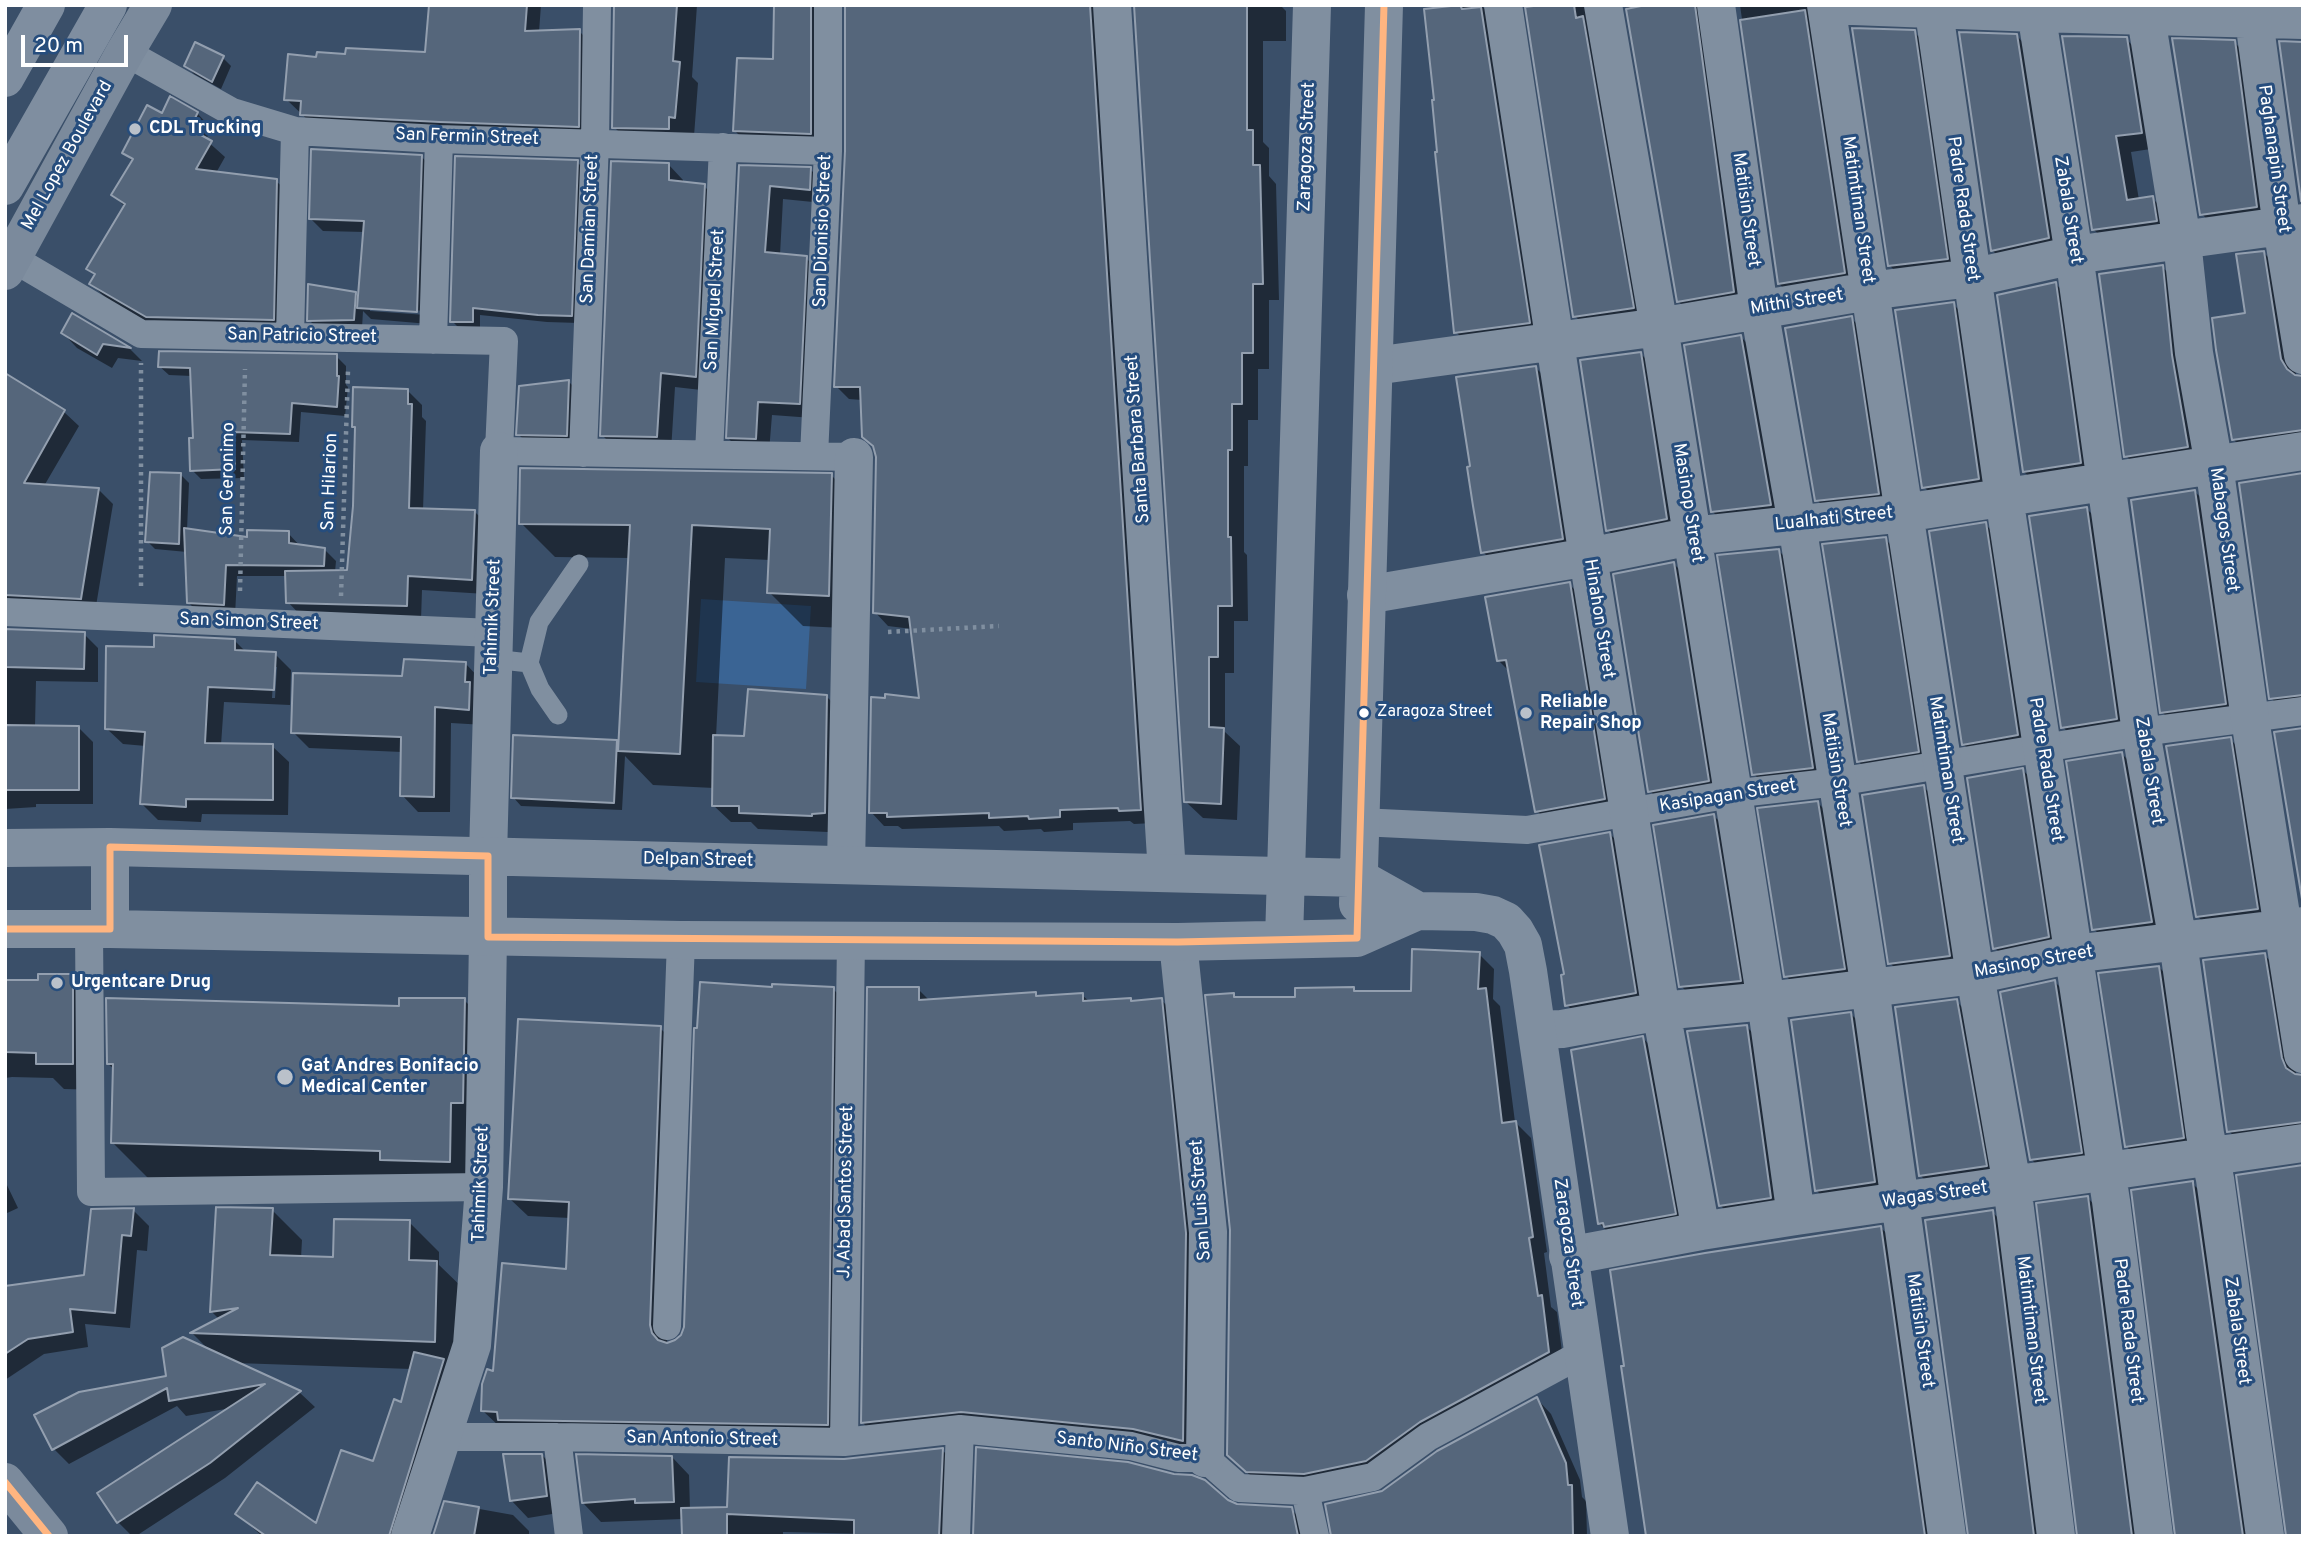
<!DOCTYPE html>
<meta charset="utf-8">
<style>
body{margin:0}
#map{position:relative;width:2308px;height:1541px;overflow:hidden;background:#3a4f69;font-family:Overpass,sans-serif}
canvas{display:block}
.frame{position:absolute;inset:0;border:7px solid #fff;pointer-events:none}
.scale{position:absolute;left:21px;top:35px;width:107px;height:32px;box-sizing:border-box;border:4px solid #fff;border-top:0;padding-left:9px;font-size:21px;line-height:24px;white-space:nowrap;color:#fff;-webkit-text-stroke:5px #264d7d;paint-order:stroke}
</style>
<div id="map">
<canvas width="2308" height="1541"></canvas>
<div class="frame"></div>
<div class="scale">20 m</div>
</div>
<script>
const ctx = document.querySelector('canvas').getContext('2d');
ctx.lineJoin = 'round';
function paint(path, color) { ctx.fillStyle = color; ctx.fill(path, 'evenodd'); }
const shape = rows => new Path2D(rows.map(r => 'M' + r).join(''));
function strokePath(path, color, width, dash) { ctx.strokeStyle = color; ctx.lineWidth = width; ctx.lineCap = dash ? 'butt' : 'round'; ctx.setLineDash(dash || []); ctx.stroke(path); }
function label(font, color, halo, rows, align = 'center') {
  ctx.font = font + ' Overpass,sans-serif'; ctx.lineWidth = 6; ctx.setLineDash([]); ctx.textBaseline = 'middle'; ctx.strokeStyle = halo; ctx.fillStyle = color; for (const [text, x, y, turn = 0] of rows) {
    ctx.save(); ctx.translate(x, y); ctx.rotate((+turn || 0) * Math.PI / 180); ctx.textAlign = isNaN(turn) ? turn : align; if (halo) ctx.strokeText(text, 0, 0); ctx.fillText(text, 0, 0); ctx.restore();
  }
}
paint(shape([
 [701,599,811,606,806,689,696,682]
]), '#3a6494');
paint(shape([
 [430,5,541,5,539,32,579,31,592,44,591,139,315,127,286,99,318,59,426,53],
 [615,5,697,5,692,77,698,83,694,136,633,146,614,127],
 [776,5,815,5,828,150,752,148,735,131,774,61],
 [845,5,1107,5,1154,823,1134,824,1130,821,1073,823,1073,830,1044,832,1041,829,1004,831,999,826,902,829,898,826,884,826,871,812,921,700,912,629,888,626,875,612,878,457,862,400,849,399,836,386,846,152],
 [1136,5,1280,5,1286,11,1286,41,1263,41,1263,142,1269,148,1269,176,1276,184,1279,300,1269,300,1269,369,1258,369,1258,420,1248,420,1248,466,1244,466,1244,552,1247,555,1248,621,1234,621,1234,673,1225,673,1225,732,1240,746,1237,820,1203,818,1186,802],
 [1481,5,1495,19,1543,336,1470,346,1456,332,1426,10],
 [1558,5,1584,5,1593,15,1645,320,1587,328,1575,316],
 [1627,5,1715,5,1748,306,1693,316,1678,301],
 [1740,5,1825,5,1859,287,1794,298,1779,284],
 [1914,32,1928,46,1960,272,1904,279,1890,266],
 [2017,36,2030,50,2062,251,2006,264,1992,250],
 [2126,39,2142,55,2157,148,2131,152,2139,200,2152,198,2168,214,2171,237,2110,245,2094,230],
 [2234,42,2251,59,2274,224,2219,232,2202,214],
 [223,58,231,66,221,89,194,74,186,65],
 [197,113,211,128,206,140,225,157,216,173,276,181,291,195,288,334,162,331,106,298,91,284,96,276,89,269,125,207,114,195,133,162,124,152,163,115],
 [421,156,433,169,429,324,371,319,363,311,362,328,317,328,309,320,355,294,360,298,365,232,323,231,311,219],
 [370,307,426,311,426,315,370,311],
 [577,162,585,170,579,323,547,322,480,315,480,329,460,329,452,321],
 [668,164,683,180,683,183,704,186,719,201,710,391,675,387,671,451,617,450,602,435],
 [740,167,810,169,824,183,823,203,783,199,780,255,806,258,820,272,813,418,772,415,769,452,742,452,728,438],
 [2263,252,2278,267,2296,375,2297,377,2303,378,2303,446,2248,454,2233,439,2247,315],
 [2162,267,2176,280,2201,460,2140,469,2126,456],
 [2055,283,2071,300,2097,479,2041,488,2024,472],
 [1953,304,1969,320,1994,494,1940,503,1924,487],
 [73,315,130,349,142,361,118,358,112,368,77,348,63,333],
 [1851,318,1877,344,1904,519,1843,526,1817,500],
 [1741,337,1754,350,1784,518,1726,525,1712,511],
 [1640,353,1652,365,1678,530,1619,542,1608,530],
 [336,356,346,366,346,385,348,387,345,416,301,412,299,442,242,440,244,478,201,479,192,470,195,440,192,376,169,375,159,366],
 [1536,368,1552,384,1578,555,1499,568,1483,552],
 [10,378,64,412,79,426,44,486,99,490,113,504,95,612,5,614,5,385],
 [569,382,577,390,575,443,526,442,518,434],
 [407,390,422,405,422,417,426,421,423,510,475,512,489,526,486,594,422,590,421,620,302,617,288,602,287,576,237,576,235,616,200,614,188,602,187,552,155,549,147,541,181,475,189,483,187,530,249,539,288,533,300,546,324,549,336,561,335,572,349,572,354,506,356,429,354,426],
 [831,475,865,509,863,629,803,626,769,592,770,560,725,558,716,737,746,738,827,697,844,714,828,832,758,829,751,822,731,822,713,805,714,788,653,785,625,756,622,810,521,806,513,797,617,742,620,745,630,558,555,557,521,523],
 [2303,475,2303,711,2286,713,2271,698],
 [2195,492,2210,506,2240,719,2177,727,2162,712],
 [2087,509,2099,521,2129,731,2075,740,2063,727],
 [1985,524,1999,538,2031,748,1977,757,1963,744],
 [1885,539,1900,554,1933,766,1873,776,1858,761],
 [1778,550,1793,565,1827,782,1769,789,1754,774],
 [1674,564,1686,576,1720,793,1662,803,1650,791],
 [1569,584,1589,604,1623,818,1556,830,1537,811,1510,672,1498,660],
 [5,630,84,634,98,648,98,682,36,681,35,727,79,728,93,742,93,804,36,804,36,807,5,809],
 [234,640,247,653,275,654,291,670,290,705,224,702,221,745,272,746,289,762,288,815,202,814,201,822,158,820,142,804,146,746,123,744,106,728,156,649],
 [274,667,277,667,275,698,272,698],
 [465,663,481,680,485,725,451,723,450,812,418,812,402,795,402,752,309,748,293,732,404,678],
 [2230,739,2245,754,2272,924,2213,931,2197,916],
 [2122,754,2137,769,2166,937,2108,944,2094,929],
 [2023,770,2034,782,2059,948,2006,959,1995,948],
 [1923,786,1936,800,1962,969,1903,976,1890,963],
 [1818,803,1829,814,1855,979,1797,987,1786,976],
 [1714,816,1727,829,1753,994,1695,1000,1681,986],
 [1610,834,1625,849,1650,1008,1582,1020,1567,1005,1566,976],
 [1479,954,1494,969,1493,999,1500,1006,1515,1122,1531,1138,1547,1252,1544,1253,1551,1307,1557,1312,1564,1368,1382,1476,1263,1486,1244,1470,1233,995,1238,999,1297,999,1353,989,1357,993,1413,993],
 [2264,955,2279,969,2296,1074,2303,1077,2303,1137,2243,1146,2229,1131],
 [2159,967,2182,991,2206,1161,2150,1169,2126,1146],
 [72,976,98,1002,99,1090,64,1089,53,1078,12,1077,5,1078,5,982,39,981],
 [2055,982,2070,997,2096,1167,2046,1174,2031,1159],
 [774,989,833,989,851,1007,845,1442,501,1428,483,1411,495,1373,568,1271,570,1218,528,1216,510,1199,660,1028,678,1046,667,1344,682,1336],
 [918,989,930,1001,1035,994,1039,997,1082,995,1090,1002,1130,999,1133,1002,1161,1000,1176,1014,1200,1249,1197,1455,877,1437,863,1423],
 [464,1000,505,1041,490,1202,153,1183,112,1142,114,1069,108,1064,401,1008],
 [1956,1001,1968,1013,1997,1178,1932,1187,1920,1175],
 [1851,1014,1863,1026,1886,1194,1828,1202,1816,1190],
 [1747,1027,1762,1042,1786,1212,1735,1220,1720,1205],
 [1643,1038,1656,1052,1688,1227,1613,1237,1599,1223],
 [5,1181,18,1208,5,1214],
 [2192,1183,2207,1198,2255,1536,2177,1536],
 [2088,1198,2102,1213,2144,1536,2079,1536],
 [133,1210,149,1226,147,1251,137,1250,130,1328,85,1324,88,1347,44,1354,5,1380,5,1288,86,1276],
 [272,1210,302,1240,301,1258,335,1259,409,1222,439,1252,439,1265,467,1292,407,1536,262,1536,237,1514,317,1526,374,1463,403,1404,411,1369,236,1363,300,1393,315,1407,225,1478,136,1536,132,1536,118,1522,231,1408,186,1416,177,1406,69,1464,54,1449,210,1351,193,1334,220,1320,211,1311],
 [1992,1212,2007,1226,2046,1536,1970,1536],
 [1881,1228,1896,1242,1937,1536,1647,1536],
 [1537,1399,1551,1414,1580,1480,1582,1497,1586,1501,1587,1536,1332,1536,1383,1492],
 [942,1450,959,1466,956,1536,783,1532,783,1536,683,1536,683,1519,601,1522,584,1504,578,1456,672,1457,689,1475,690,1510,728,1509,844,1460],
 [542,1455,559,1473,564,1512,528,1518,511,1500],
 [1227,1502,1237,1506,1291,1509,1306,1524,1309,1536,988,1536],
 [446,1503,513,1515,529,1531,529,1536,435,1536]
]), '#0007');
const building = shape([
 [429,5,527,5,525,31,580,29,579,127,440,122,300,115,301,101,284,100,288,54,316,57,317,52,345,54,346,48,425,52,429,5],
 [614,5,677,5,673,61,680,62,675,118,669,117,669,129,612,128,614,5],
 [774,5,811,5,811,134,733,131,737,58,773,59,774,5],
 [845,5,1090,5,1141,810,1119,811,1118,808,1060,810,1060,817,1029,819,1028,816,989,818,989,813,887,817,887,813,869,813,871,697,885,698,885,694,919,698,909,617,873,613,876,457,873,446,862,437,860,387,834,387,845,151,845,5],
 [1134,5,1247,5,1247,130,1253,130,1253,165,1260,165,1263,284,1253,284,1253,353,1242,353,1242,404,1232,404,1232,450,1228,450,1228,537,1231,537,1232,606,1218,606,1218,657,1209,657,1209,727,1224,728,1221,804,1184,802,1134,5],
 [1460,5,1462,9,1481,7,1530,323,1454,333,1435,152,1437,152,1432,100,1434,100,1424,9,1460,5],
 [1542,5,1574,5,1576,18,1583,16,1634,308,1573,317,1525,7,1542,5],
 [1646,5,1695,5,1734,292,1677,302,1626,9,1646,5],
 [1805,10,1845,273,1778,284,1740,20,1805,10],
 [1852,28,1915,30,1948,259,1888,266,1852,28],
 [1959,32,2017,34,2049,238,1991,251,1959,32],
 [2062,36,2127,37,2142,133,2116,136,2127,200,2153,196,2157,221,2092,230,2062,36],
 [2172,38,2235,40,2257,207,2200,215,2172,38],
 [2279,41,2303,42,2303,202,2301,201,2279,41],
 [195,42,224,56,212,82,184,66,195,42],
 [170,96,198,112,190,129,212,141,196,169,277,179,274,320,146,317,89,284,95,274,86,269,125,204,111,195,133,159,122,153,147,105,162,113,170,96],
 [311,149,422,155,417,312,357,308,364,221,309,219,311,149],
 [455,156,578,160,572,316,538,315,473,308,473,322,450,322,455,156],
 [611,161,669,163,669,180,705,184,696,377,661,373,657,437,600,436,611,161],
 [739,165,811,167,810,190,770,186,765,252,807,256,800,404,758,402,756,439,726,438,739,165],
 [2264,251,2281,359,2287,369,2295,375,2303,376,2303,430,2232,440,2216,350,2212,318,2245,313,2236,254,2264,251],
 [2163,265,2172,355,2188,447,2124,457,2099,274,2163,265],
 [2056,282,2081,463,2023,472,1997,295,2056,282],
 [308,284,356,292,354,320,307,321,308,284],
 [1954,302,1979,479,1922,488,1895,310,1954,302],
 [72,313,131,348,103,344,97,355,61,333,72,313],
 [1852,316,1879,494,1815,501,1785,328,1852,316],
 [1741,335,1771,505,1711,512,1684,345,1741,335],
 [159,351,337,354,337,376,339,376,337,407,292,403,290,434,233,432,235,469,190,471,189,438,193,438,190,368,158,367,159,351],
 [1641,352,1667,519,1606,531,1580,360,1641,352],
 [1536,366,1563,539,1481,553,1473,506,1467,467,1470,466,1456,377,1536,366],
 [5,373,65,410,24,483,99,488,81,599,5,595,5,373],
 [569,380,567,436,516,435,519,386,569,380],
 [353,387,408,389,408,404,412,404,409,508,475,510,472,580,408,576,407,606,286,603,285,571,347,570,353,506,355,427,352,427,353,387],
 [520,468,832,473,829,596,767,593,770,529,692,525,680,754,618,751,630,525,519,524,520,468],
 [150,472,181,473,179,544,145,542,150,472],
 [2303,473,2303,695,2269,699,2239,483,2303,473],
 [2195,490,2226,704,2160,713,2131,500,2195,490],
 [2087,507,2117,719,2061,728,2029,516,2087,507],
 [1986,522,2018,735,1962,745,1929,531,1986,522],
 [184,528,247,537,247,530,289,531,289,543,325,548,324,566,226,565,224,605,187,603,184,528],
 [1886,537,1919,752,1857,762,1822,544,1886,537],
 [1779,549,1813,768,1752,775,1717,555,1779,549],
 [1674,562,1709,781,1648,792,1613,574,1674,562],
 [1570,582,1605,799,1535,812,1506,660,1497,661,1485,597,1570,582],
 [5,629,85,632,84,669,5,667,5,629],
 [154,635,235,639,235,650,276,652,274,690,208,687,205,743,273,744,273,800,186,799,186,807,140,804,145,732,105,729,106,646,154,647,154,635],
 [404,659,466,662,465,682,470,682,469,710,435,707,434,797,400,796,401,737,291,733,293,673,402,676,404,659],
 [748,689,827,695,825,813,812,814,812,816,739,813,739,806,712,806,713,735,744,736,748,689],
 [5,725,79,726,79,790,5,790,5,725],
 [2303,728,2303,905,2274,732,2303,728],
 [513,735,617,740,614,803,511,798,513,735],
 [2231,737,2258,909,2196,917,2166,746,2231,737],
 [2122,752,2152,922,2092,930,2066,761,2122,752],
 [2023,768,2049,937,1993,949,1967,778,2023,768],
 [1924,785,1950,956,1888,964,1862,795,1924,785],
 [1818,801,1845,969,1784,977,1757,808,1818,801],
 [1714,814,1741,981,1679,987,1653,825,1714,814],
 [1610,832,1636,993,1565,1006,1561,975,1564,974,1539,845,1610,832],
 [1412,949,1480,952,1478,989,1486,988,1502,1123,1516,1121,1533,1237,1529,1238,1538,1296,1542,1295,1549,1352,1420,1422,1366,1461,1304,1474,1246,1472,1227,1455,1230,1230,1205,995,1234,993,1234,997,1295,997,1295,988,1354,987,1354,991,1411,991,1412,949],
 [2265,953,2282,1058,2286,1068,2295,1074,2303,1075,2303,1122,2227,1132,2203,960,2265,953],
 [2159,966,2184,1138,2125,1147,2098,973,2159,966],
 [38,974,73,974,73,1064,36,1064,36,1053,5,1052,5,980,38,980,38,974],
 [2055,980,2082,1153,2030,1160,2000,992,2055,980],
 [700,982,772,987,772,984,834,987,828,1425,498,1420,497,1412,481,1411,482,1384,487,1369,493,1371,502,1263,566,1269,569,1202,508,1199,518,1019,661,1026,650,1325,652,1333,658,1340,667,1343,675,1340,681,1335,684,1327,694,1028,697,1028,700,982],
 [867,987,919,987,919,1000,1036,992,1036,996,1083,993,1083,1001,1131,998,1131,1001,1162,998,1186,1233,1183,1441,1133,1429,961,1412,861,1423,867,987],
 [106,998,399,1006,399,998,465,998,463,1103,451,1103,450,1162,380,1160,380,1151,111,1143,113,1064,107,1064,106,998],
 [1957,999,1987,1166,1919,1176,1895,1007,1957,999],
 [1851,1012,1875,1182,1815,1191,1791,1020,1851,1012],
 [1747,1025,1771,1198,1719,1206,1687,1031,1747,1025],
 [1643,1036,1676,1214,1604,1227,1603,1223,1598,1224,1571,1050,1643,1036],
 [2303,1165,2303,1536,2286,1536,2236,1175,2303,1165],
 [2193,1181,2193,1183,2243,1536,2175,1536,2131,1190,2193,1181],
 [2088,1196,2089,1204,2132,1536,2077,1536,2036,1203,2088,1196],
 [216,1207,273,1208,270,1255,333,1257,334,1219,410,1220,409,1260,437,1261,435,1342,190,1333,238,1308,210,1312,216,1207],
 [134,1208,131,1236,122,1235,115,1313,70,1309,73,1332,28,1339,5,1354,5,1286,84,1275,91,1209,134,1208],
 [1993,1210,2034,1536,1968,1536,1925,1220,1993,1210],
 [1881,1226,1925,1536,1646,1536,1621,1366,1624,1366,1610,1270,1705,1253,1881,1226],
 [183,1337,301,1391,210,1463,117,1523,97,1493,265,1384,169,1401,167,1388,52,1450,34,1415,79,1392,166,1376,162,1348,183,1337],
 [414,1352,444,1359,389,1536,266,1536,235,1514,257,1482,316,1523,341,1450,373,1461,394,1399,401,1402,414,1352],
 [1537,1397,1566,1463,1568,1485,1572,1485,1573,1536,1331,1536,1325,1504,1382,1491,1437,1451,1537,1397],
 [976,1447,1128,1462,1174,1474,1192,1475,1205,1480,1228,1500,1237,1504,1292,1507,1298,1536,973,1536,976,1447],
 [943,1448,939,1536,854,1536,854,1520,727,1514,727,1536,682,1536,681,1508,727,1507,729,1457,844,1459,943,1448],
 [503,1454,542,1454,547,1496,510,1501,503,1454],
 [576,1454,672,1456,674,1502,635,1503,635,1499,582,1503,576,1454],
 [444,1501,479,1507,474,1536,433,1536,444,1501]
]);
paint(building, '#55667b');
strokePath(building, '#939faf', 2);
strokePath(shape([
 [141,586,141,363],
 [240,591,245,369],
 [341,596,348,370],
 [888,632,999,626]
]), '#808fa0', 4.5, [3.5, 5]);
strokePath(shape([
 [493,659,529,663,539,622,579,564],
 [529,663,540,689,558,715]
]), '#808fa0', 19);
strokePath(shape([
 [125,52,232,112,295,131,439,139,828,151],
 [12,258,141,334,504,341,499,451,854,457],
 [290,337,295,131],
 [433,340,439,139],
 [583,453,595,142,597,5],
 [709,454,723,147],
 [814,456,828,151,828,5],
 [5,612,493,633],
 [1360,822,1527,830,1731,794,1837,782,2141,732,2303,711],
 [89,929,91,1192,484,1187],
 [667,1326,681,940],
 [444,1437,557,1437,844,1442,960,1429,1131,1446,1178,1458,1205,1458,1239,1488,1305,1491,1373,1477,1428,1437,1583,1353],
 [557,1437,569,1536],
 [844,1442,851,941],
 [1305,1491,1315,1536],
 [956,1536,960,1429]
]), '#808fa0', 28);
strokePath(shape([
 [1112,5,1167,873],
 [1503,5,1588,557,1661,1011,1701,1231],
 [1603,5,1659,327,1766,1001,1796,1216],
 [1716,5,1759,309,1797,524,1870,988,1947,1536],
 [1826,5,1975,975,2012,1185,2056,1536],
 [1827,5,2036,13,2303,20],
 [1933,5,2004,497,2111,1201,2154,1536],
 [2035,5,2074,255,2141,732,2178,942,2205,1134,2215,1179,2265,1536],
 [2144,5,2182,241,2194,353,2214,465,2250,719,2303,1054],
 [2252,5,2282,227,2303,355],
 [1374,366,1659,327,1869,291,1971,278,2074,255,2303,223],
 [1366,595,1588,557,1692,536,1904,513,2303,451],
 [488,856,499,451],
 [846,865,854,457],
 [1178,942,1208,1232,1205,1458],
 [1537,1030,1562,1029,1661,1011,1766,1001,1975,975,2073,954,2303,926],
 [1568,1256,1701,1231,1796,1216,2303,1143],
 [410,1536,472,1345,484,1187,488,937]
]), '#808fa0', 38);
strokePath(shape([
 [110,847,110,929],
 [5,848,110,847,1359,878,1418,911],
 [1358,904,1384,5],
 [5,929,110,929,681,940,1178,942,1357,938,1418,911,1476,912,1493,915,1506,921,1515,931,1523,945,1528,971,1610,1536],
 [488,937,488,856],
 [1284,939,1312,5]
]), '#808fa0', 38);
strokePath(shape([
 [5,271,125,52,153,5],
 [5,1482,49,1536]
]), '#7b8a9c', 38);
strokePath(shape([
 [5,78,46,5],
 [5,186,108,5]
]), '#7f8ea0', 38);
strokePath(shape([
 [5,929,110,929,110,847,488,856,488,937,1178,942,1357,938,1384,5],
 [5,1482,49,1536]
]), '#ffb580', 7);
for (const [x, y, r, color] of [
 [135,129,7,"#bac1ca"],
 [1364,713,6,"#fff"],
 [1526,713,7,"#bac1ca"],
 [57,983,7,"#bac1ca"],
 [285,1077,9,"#bac1ca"]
]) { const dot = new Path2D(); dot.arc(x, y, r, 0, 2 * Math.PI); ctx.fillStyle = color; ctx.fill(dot); strokePath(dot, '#264d7d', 2.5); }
label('16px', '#fff', '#264d7d', [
 ["Zaragoza Street",1377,713]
], 'left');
label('bold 18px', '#fff', '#264d7d', [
 ["CDL Trucking",149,129],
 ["Reliable",1540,703],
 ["Repair Shop",1540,724],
 ["Urgentcare Drug",71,983],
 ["Gat Andres Bonifacio",301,1067],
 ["Medical Center",301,1088]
], 'left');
label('18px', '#fff', '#264d7d', [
 ["San Fermin Street",467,138,2],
 ["Zaragoza Street",1308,147,-88],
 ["Mel Lopez Boulevard",68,156,-61],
 ["Paghanapin Street",2273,159,82],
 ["Padre Rada Street",1962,209,82],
 ["Matiisin Street",1745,210,82],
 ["Matimtiman Street",1857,210,82],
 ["Zabala Street",2067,210,81],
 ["San Damian Street",591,229,-88],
 ["San Dionisio Street",824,231,-88],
 ["San Miguel Street",716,300,-87],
 ["Mithi Street",1797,303,-9],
 ["San Patricio Street",302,337,1],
 ["Santa Barbara Street",1139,439,-94],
 ["San Geronimo",229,479,-89],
 ["San Hilarion",331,482,-88],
 ["Masinop Street",1687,503,81],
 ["Lualhati Street",1834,520,-6],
 ["Mabagos Street",2223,530,82],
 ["Tahimik Street",494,617,-88],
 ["Hinahon Street",1598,619,81],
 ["San Simon Street",249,623,2],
 ["Matiisin Street",1835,770,81],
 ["Matimtiman Street",1945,770,81],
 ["Padre Rada Street",2045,770,81],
 ["Zabala Street",2148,771,81],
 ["Kasipagan Street",1728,797,-9],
 ["Delpan Street",698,861,1],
 ["Masinop Street",2034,963,-10],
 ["Tahimik Street",482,1184,-88],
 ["J. Abad Santos Street",847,1192,-89],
 ["Wagas Street",1935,1196,-8],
 ["San Luis Street",1202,1200,-94],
 ["Zaragoza Street",1567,1243,82],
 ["Matimtiman Street",2030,1330,83],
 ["Matiisin Street",1919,1331,82],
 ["Padre Rada Street",2127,1331,83],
 ["Zabala Street",2236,1331,82],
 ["San Antonio Street",702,1440,1],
 ["Santo Niño Street",1127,1448,7]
]);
</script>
